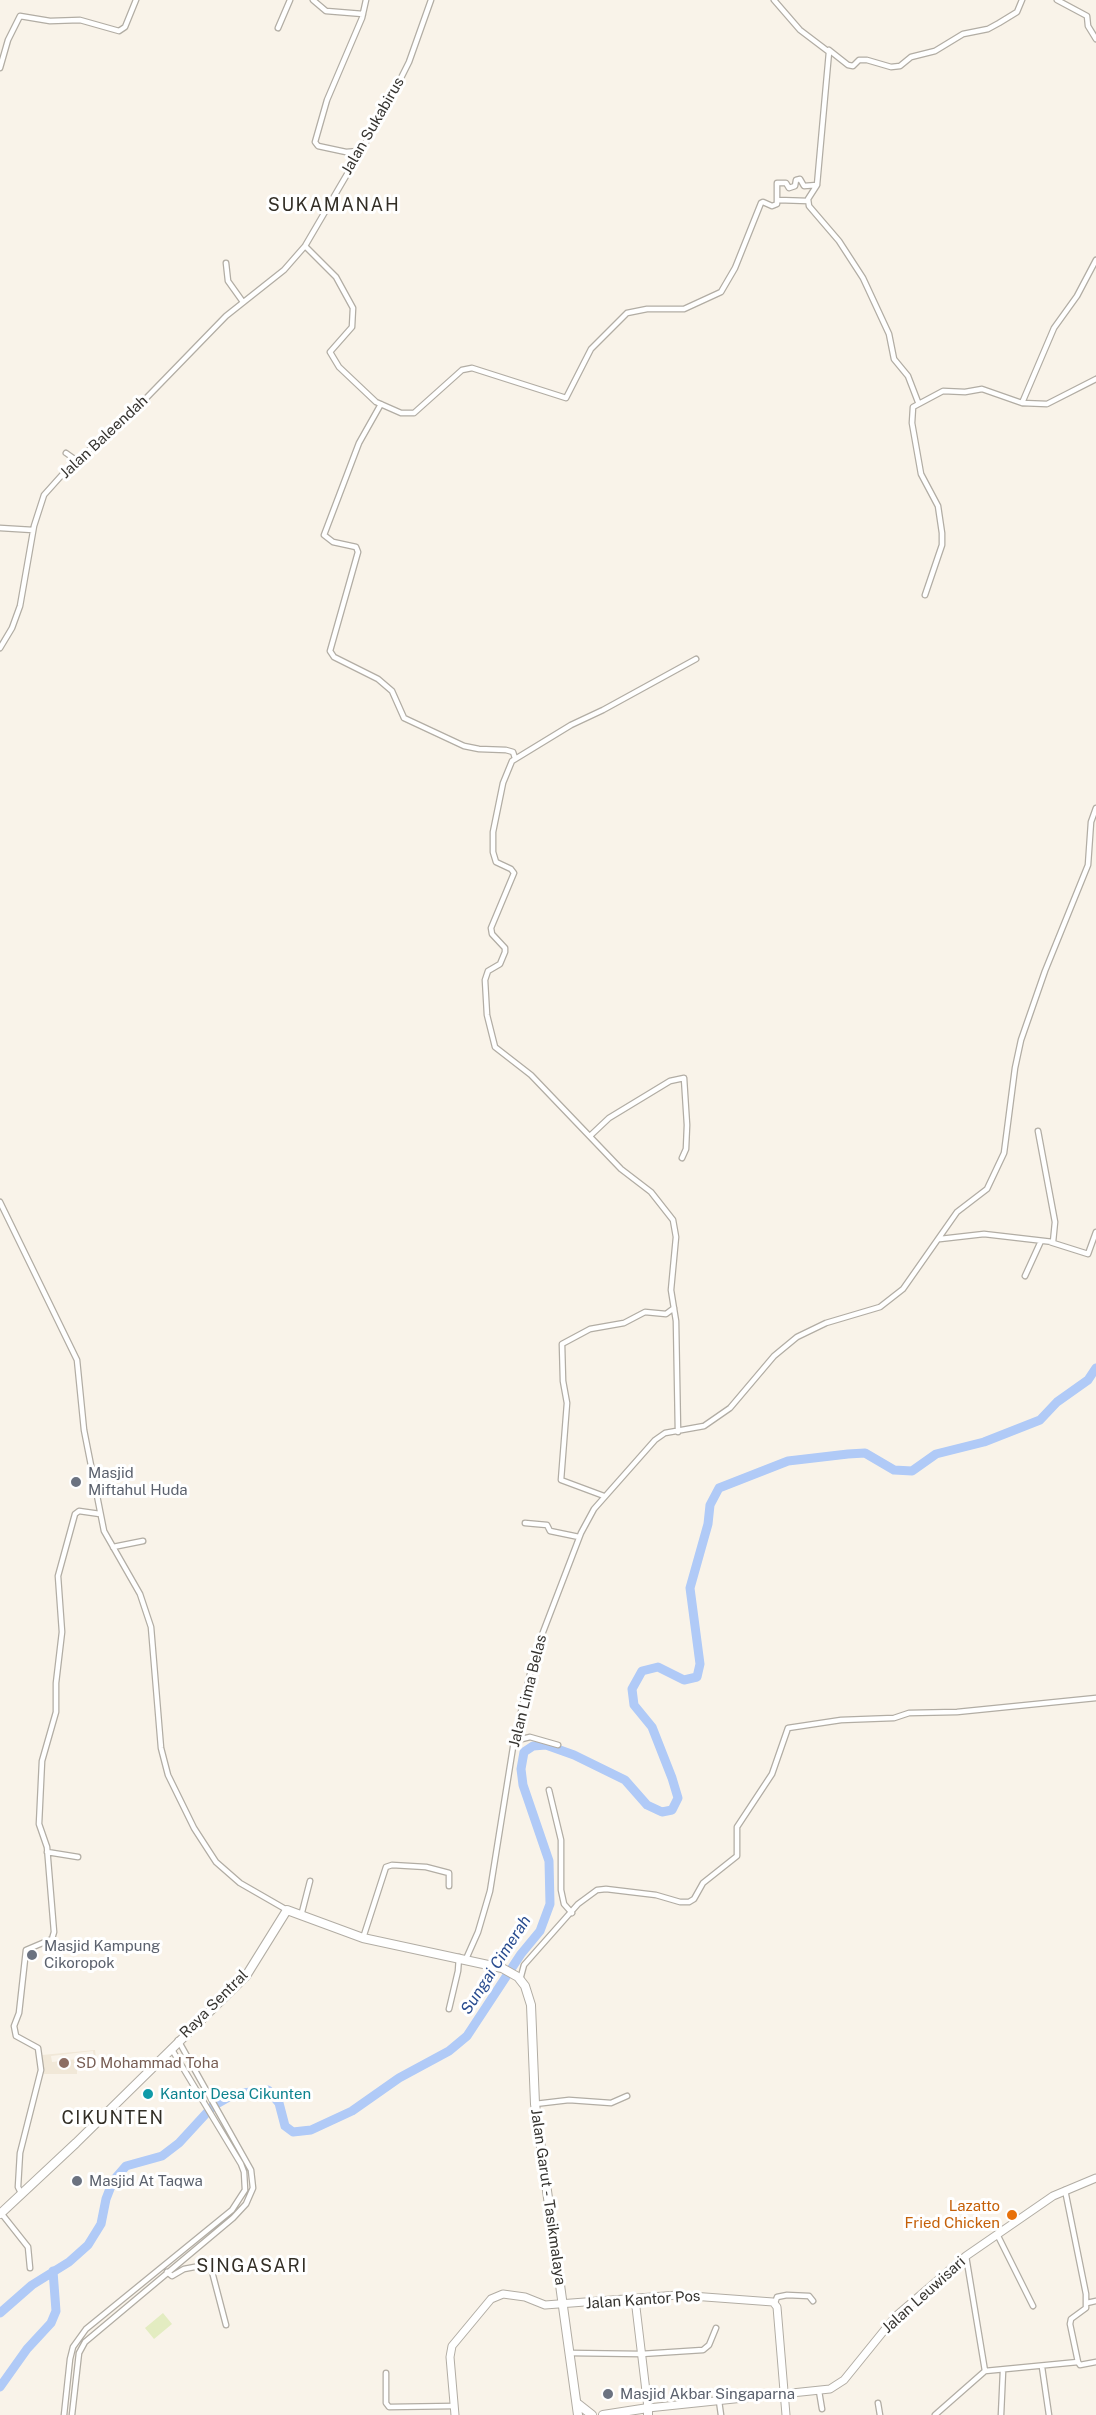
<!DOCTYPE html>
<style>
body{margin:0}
canvas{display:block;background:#f9f3e9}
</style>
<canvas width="1096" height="2415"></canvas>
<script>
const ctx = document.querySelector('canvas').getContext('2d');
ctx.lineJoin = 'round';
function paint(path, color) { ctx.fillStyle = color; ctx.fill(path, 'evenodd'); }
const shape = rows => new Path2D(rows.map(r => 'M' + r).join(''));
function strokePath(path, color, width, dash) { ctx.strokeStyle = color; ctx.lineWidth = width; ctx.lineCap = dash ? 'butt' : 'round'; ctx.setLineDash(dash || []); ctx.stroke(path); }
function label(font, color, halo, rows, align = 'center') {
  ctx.font = font + ' "Public Sans",sans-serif'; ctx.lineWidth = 6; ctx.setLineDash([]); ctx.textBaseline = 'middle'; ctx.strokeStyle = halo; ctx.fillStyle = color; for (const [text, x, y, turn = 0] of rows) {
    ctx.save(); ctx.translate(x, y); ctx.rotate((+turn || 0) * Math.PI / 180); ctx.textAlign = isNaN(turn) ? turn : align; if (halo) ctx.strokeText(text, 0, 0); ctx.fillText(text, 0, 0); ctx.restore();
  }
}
paint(shape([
 [95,2050,96,2058,89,2059,90,2065,77,2067,77,2074,44,2074,42,2055],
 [93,2051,94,2057,52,2062,51,2056]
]), '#f1e8d8');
paint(shape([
 [163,2313,172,2324,154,2339,145,2328]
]), '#e3ecc1');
strokePath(shape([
 [0,2313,32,2285,69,2262,88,2245,101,2224,106,2199,113,2181,126,2166,162,2156,179,2143,213,2106,234,2094,268,2090,279,2103,285,2126,293,2132,311,2130,352,2111,399,2078,449,2051,467,2036,521,1954,540,1931,550,1904,549,1861,523,1785,521,1769,524,1752,533,1746,546,1745,574,1755,625,1780,647,1805,662,1812,672,1810,678,1798,672,1778,652,1727,634,1705,632,1689,642,1671,658,1667,684,1680,697,1677,700,1664,690,1588,708,1524,710,1505,719,1488,788,1461,848,1454,865,1453,894,1470,912,1471,936,1454,984,1442,1040,1420,1057,1402,1088,1380,1096,1368],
 [0,2387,27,2349,51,2323,56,2311,53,2271]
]), '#b0caf7', 9);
const street = shape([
 [313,0,326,11,363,14],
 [1057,0,1087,16,1088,26,1096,39],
 [278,28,290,0],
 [829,50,848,65,853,66,859,60,867,60,891,67,900,66,911,57,935,51,963,34,988,29,999,23,1017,12,1022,0],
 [0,68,8,40,20,16,50,21,80,20,119,31,125,27,136,0],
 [359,151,346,152,318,146,315,142,327,100,362,18,366,0],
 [817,185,808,199,809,206,839,241,863,278,889,334,894,359,908,376,918,402],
 [778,200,808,201],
 [305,246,336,277,353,308,352,327,330,352,339,367,376,402,401,413,414,413,462,370,472,368,566,398,591,349,627,313,647,309,684,309,721,292,735,268,761,203,763,202,772,206,777,204,777,183,786,183,789,188,795,186,796,180,800,179,804,186,817,185,829,52,800,30,774,0],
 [226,263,228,281,243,302],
 [1022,403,1054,328,1077,296,1096,260],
 [381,404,359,443,324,535,333,542,356,547,358,552,330,651,334,657,378,679,392,691,404,718,464,746,479,749,506,750,513,752,515,758],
 [66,453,76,460],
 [0,528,33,530],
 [925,595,942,545,942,533,938,506,921,474,912,423,913,407,943,391,965,392,982,389,1022,403,1047,404,1096,379],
 [0,648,12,628,20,606,34,526,44,495,70,466,123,422,226,316,284,270,305,246,387,106,409,62,431,0],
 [591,1135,609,1118,670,1081,684,1078,687,1125,686,1149,682,1158],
 [0,1202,77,1360,84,1430,104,1531,140,1594,151,1627,161,1748,168,1775,194,1828,216,1862,240,1883,287,1910],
 [940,1239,984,1234,1053,1242,1055,1222,1038,1131],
 [1050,1242,1088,1254,1096,1232],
 [1025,1276,1041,1241],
 [678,1432,676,1321,671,1290,676,1237,673,1220,651,1192,621,1169,531,1075,495,1047,487,1015,485,980,488,971,500,964,505,952,505,948,492,934,491,928,514,873,511,869,496,862,493,852,493,832,503,783,512,761,571,725,603,710,696,659],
 [604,1496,561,1480,567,1403,563,1381,562,1344,590,1329,624,1323,645,1312,666,1314,674,1308],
 [525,1523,547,1525,550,1531,579,1537],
 [113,1547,143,1541],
 [514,1741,530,1737,558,1745],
 [549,1790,561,1840,561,1890,564,1904,572,1913],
 [47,1852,78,1857],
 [301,1916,310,1881],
 [363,1938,386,1867,392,1865,426,1867,449,1873,449,1886],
 [466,1959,478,1932,490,1891,514,1741,535,1653,581,1533,594,1509,655,1440,665,1433,704,1426,730,1408,774,1356,797,1337,826,1323,880,1307,903,1289,957,1212,987,1189,1004,1153,1015,1068,1021,1040,1045,971,1088,865,1091,822,1096,808],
 [520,1980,524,1965,578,1904,597,1890,606,1889,656,1895,680,1902,689,1902,694,1899,703,1883,737,1856,737,1827,772,1774,788,1728,841,1720,894,1718,909,1713,957,1712,1096,1698],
 [449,2009,458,1971,459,1957],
 [535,2104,569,2100,611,2103,627,2096],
 [22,2195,18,2187,20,2153,41,2070,38,2048,16,2036,14,2026,19,2013,26,1950,52,1939,54,1932,47,1847,39,1824,42,1761,56,1712,56,1683,62,1632,58,1576,75,1514,79,1511,100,1514],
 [1,2213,28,2247,30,2268],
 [997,2234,1033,2306],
 [966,2256,985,2371],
 [167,2272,172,2276,184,2269,210,2264,226,2325],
 [775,2303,777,2297,787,2295,809,2296,813,2301],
 [1087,2303,1096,2301],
 [570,2353,641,2354,703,2350,709,2345,716,2328],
 [1078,2362,1080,2365,1096,2362],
 [1042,2367,1049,2415],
 [386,2373,386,2403,389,2407,454,2406],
 [819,2391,822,2409],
 [719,2401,721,2415],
 [878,2403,880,2415],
 [64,2415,70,2359,73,2347,86,2329,232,2210,245,2190,244,2172,241,2164,171,2048],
 [72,2415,79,2353,85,2342,233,2218,246,2204,253,2188,251,2170,178,2040],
 [935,2415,985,2371,1078,2362,1070,2324,1071,2319,1086,2308,1086,2294,1065,2190],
 [1001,2415,1003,2371]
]);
const secondary = shape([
 [635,2299,648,2408,830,2389,844,2380,895,2317,966,2256,1053,2196,1096,2178],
 [455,2415,450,2357,452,2346,491,2299,503,2294,525,2297,545,2305,678,2295,773,2302,777,2307,786,2415]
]);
const primary = shape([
 [0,2214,76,2143,246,1976,287,1910,363,1938,502,1968,518,1977,525,1986,531,2005,535,2104,578,2415],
 [578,2404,592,2415],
 [603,2415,648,2408,648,2415]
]);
strokePath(street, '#b2ada4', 7);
strokePath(secondary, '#b2ada4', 9);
strokePath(primary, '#b2ada4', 10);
strokePath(street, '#fff', 4.5);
strokePath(secondary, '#fff', 7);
strokePath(primary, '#fff', 8);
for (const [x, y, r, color] of [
 [76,1482,6,"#6b7280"],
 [32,1955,6,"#6b7280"],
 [64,2063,6,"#8d6e63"],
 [148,2094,6,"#0f9aa8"],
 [77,2181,6,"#6b7280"],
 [1012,2215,6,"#e8710a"],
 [608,2394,6,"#6b7280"]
]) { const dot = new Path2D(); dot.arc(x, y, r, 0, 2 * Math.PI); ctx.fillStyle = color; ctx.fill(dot); strokePath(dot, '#fff', 2); }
label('15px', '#363430', '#fff', [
 ["Jalan Sukabirus",373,126,-60],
 ["Jalan Baleendah",104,437,-43],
 ["Jalan Lima Belas",528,1691,-76],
 ["Raya Sentral",214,2004,-45],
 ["Jalan Garut - Tasikmalaya",548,2197,82],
 ["Jalan Leuwisari",924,2295,-42],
 ["Jalan Kantor Pos",643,2300,-4]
]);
label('15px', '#5b616d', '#fff', [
 ["Masjid",88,1473],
 ["Miftahul Huda",88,1490],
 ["Masjid Kampung",44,1946],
 ["Cikoropok",44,1963],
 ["Masjid At Taqwa",89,2181],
 ["Masjid Akbar Singaparna",620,2394]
], 'left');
label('15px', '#785e54', '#fff', [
 ["SD Mohammad Toha",76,2063]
], 'left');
label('15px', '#0d838f', '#fff', [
 ["Kantor Desa Cikunten",160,2094]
], 'left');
label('15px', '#c56008', '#fff', [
 ["Lazatto",1000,2206],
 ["Fried Chicken",1000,2223]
], 'right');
label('italic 16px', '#294c8f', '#fff', [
 ["Sungai Cimerah",496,1965,-57]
]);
ctx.letterSpacing = '1.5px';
label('18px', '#322e26', '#fff', [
 ["SUKAMANAH",334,205],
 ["CIKUNTEN",113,2118],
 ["SINGASARI",252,2266]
]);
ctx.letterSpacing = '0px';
</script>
